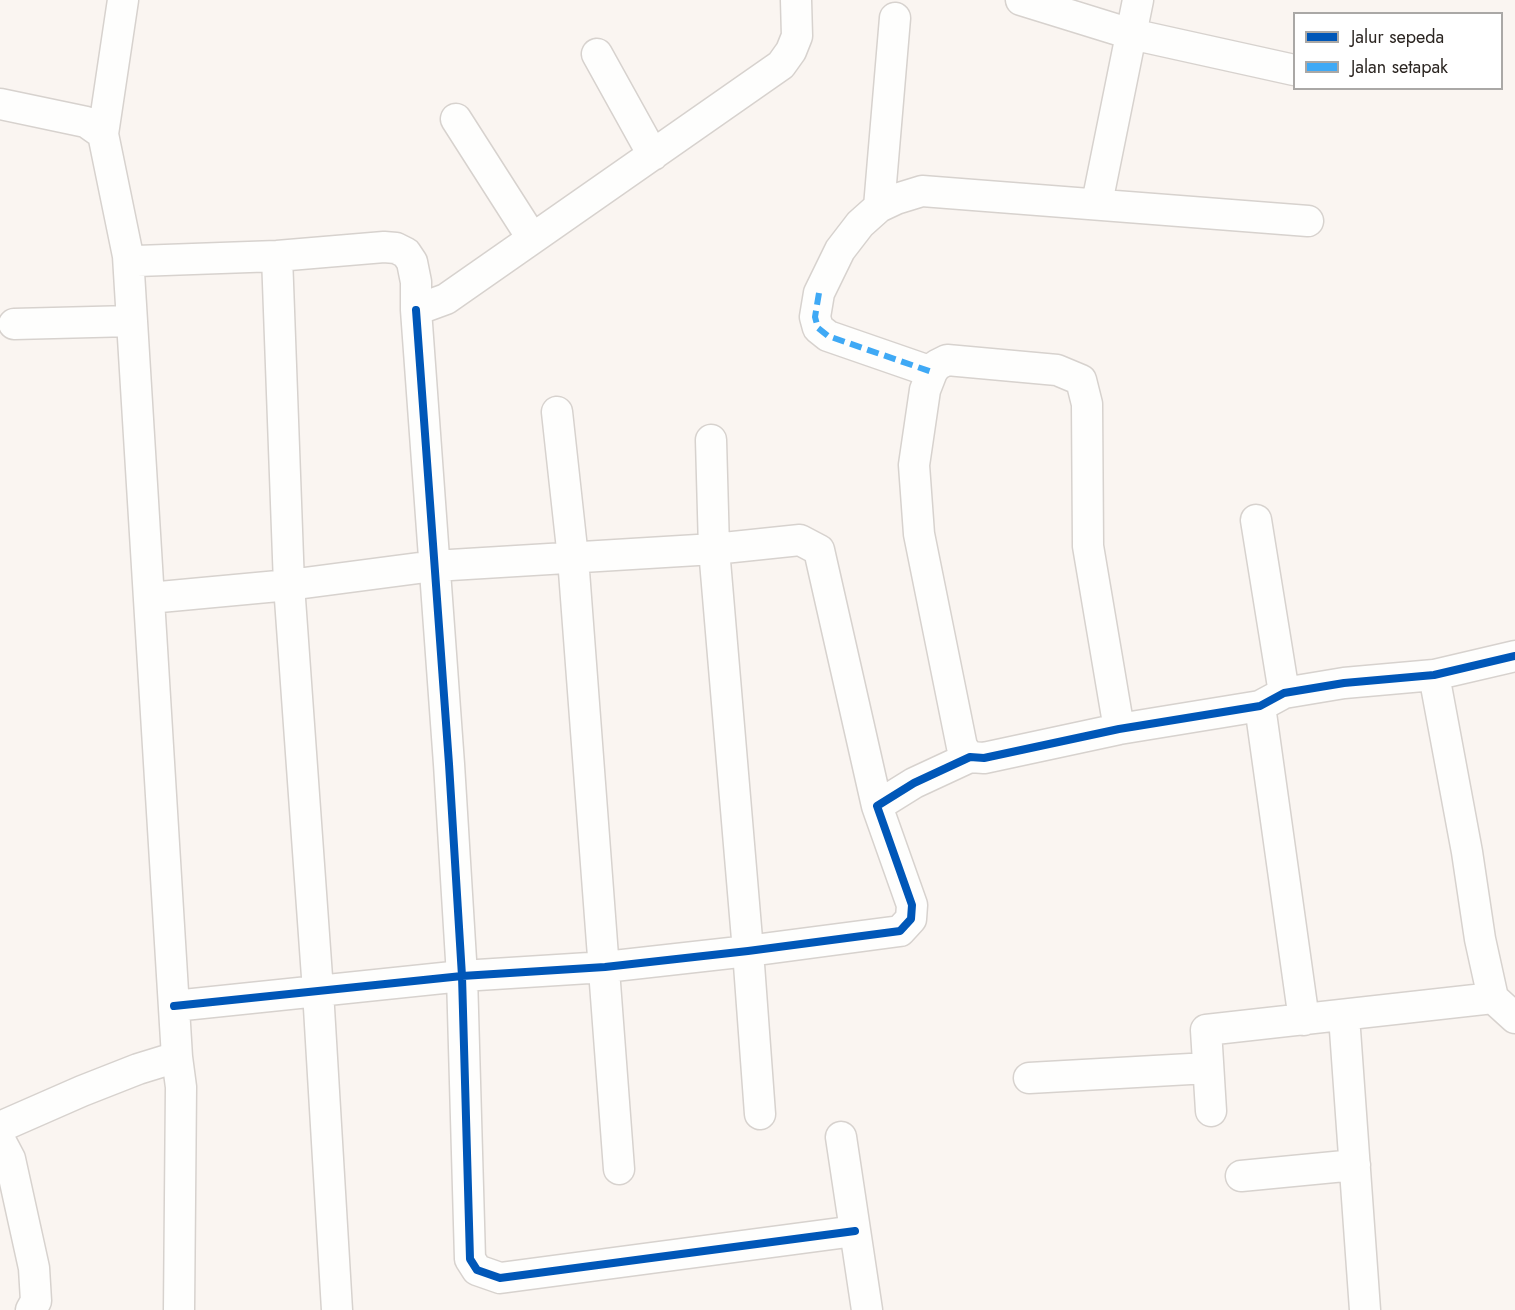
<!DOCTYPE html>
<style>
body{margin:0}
#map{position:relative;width:1515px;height:1310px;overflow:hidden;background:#faf5f1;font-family:Jost,sans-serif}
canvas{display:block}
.legend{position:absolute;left:1293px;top:12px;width:210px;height:78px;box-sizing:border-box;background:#fff;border:2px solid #aaa8a6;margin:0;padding:8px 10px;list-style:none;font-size:18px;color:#2b2521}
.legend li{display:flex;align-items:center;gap:12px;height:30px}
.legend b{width:30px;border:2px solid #aaa8a6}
</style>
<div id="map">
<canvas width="1515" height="1310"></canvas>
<ul class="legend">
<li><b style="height:8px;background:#0057b8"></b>Jalur sepeda</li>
<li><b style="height:8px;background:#3fa9f5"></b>Jalan setapak</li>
</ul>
</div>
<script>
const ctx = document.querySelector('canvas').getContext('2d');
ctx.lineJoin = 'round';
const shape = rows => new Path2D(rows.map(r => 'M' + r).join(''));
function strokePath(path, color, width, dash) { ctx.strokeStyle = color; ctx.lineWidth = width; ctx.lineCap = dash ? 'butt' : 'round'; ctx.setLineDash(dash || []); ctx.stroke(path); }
const minor = shape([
 [1021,0,1131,34,1294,70],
 [597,54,653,155],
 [0,104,86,122,103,134,128,256,137,261,277,256,384,247,396,248,406,253,412,262,416,282,416,310,446,299,781,65,791,51,797,36,796,0],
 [456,119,532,238],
 [103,134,123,0],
 [1097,203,1138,0],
 [879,207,895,18],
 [128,256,177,1057],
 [277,256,289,585,318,991,337,1310],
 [416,310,449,764,462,976,470,1259,477,1270,500,1278,855,1231],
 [14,324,132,321],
 [932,372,828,336,818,328,815,317,819,293,840,250,860,224,879,207,896,199,922,191,1308,221],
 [557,412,573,558,619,1169],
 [711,440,714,549,748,951,760,1114],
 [1256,520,1284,693],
 [149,598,289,585,434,566,714,549,800,540,819,550,877,806],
 [1434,675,1467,852,1480,939,1493,998],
 [1260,706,1304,1020],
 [970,757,962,747,919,534,914,465,925,390,932,372,937,365,947,360,1057,370,1081,380,1087,404,1088,546,1119,729],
 [174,1006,462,976,605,967,748,951,900,931,911,919,912,905,877,806,914,783,970,757,984,758,1119,729,1260,706,1284,693,1344,683,1434,675,1515,656],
 [1344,1016,1365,1310],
 [1029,1078,1208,1068],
 [1211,1111,1206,1030,1493,998,1515,1018],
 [0,1127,82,1091,138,1069,177,1057,181,1087,179,1310],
 [841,1137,867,1310],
 [0,1140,10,1159,34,1268,36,1301,31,1310],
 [1241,1176,1355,1165]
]);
strokePath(minor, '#d7d2ce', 33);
strokePath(minor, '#fefefd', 30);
strokePath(shape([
 [819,293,815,317,818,328,828,336,932,372]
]), '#3fa9f5', 6, [12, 6]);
strokePath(shape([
 [416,310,449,764,462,976,470,1259,477,1270,500,1278,855,1231],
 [174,1006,462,976,605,967,748,951,900,931,911,919,912,905,877,806,914,783,970,757,984,758,1119,729,1260,706,1284,693,1344,683,1434,675,1515,656]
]), '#0057b8', 8);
</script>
